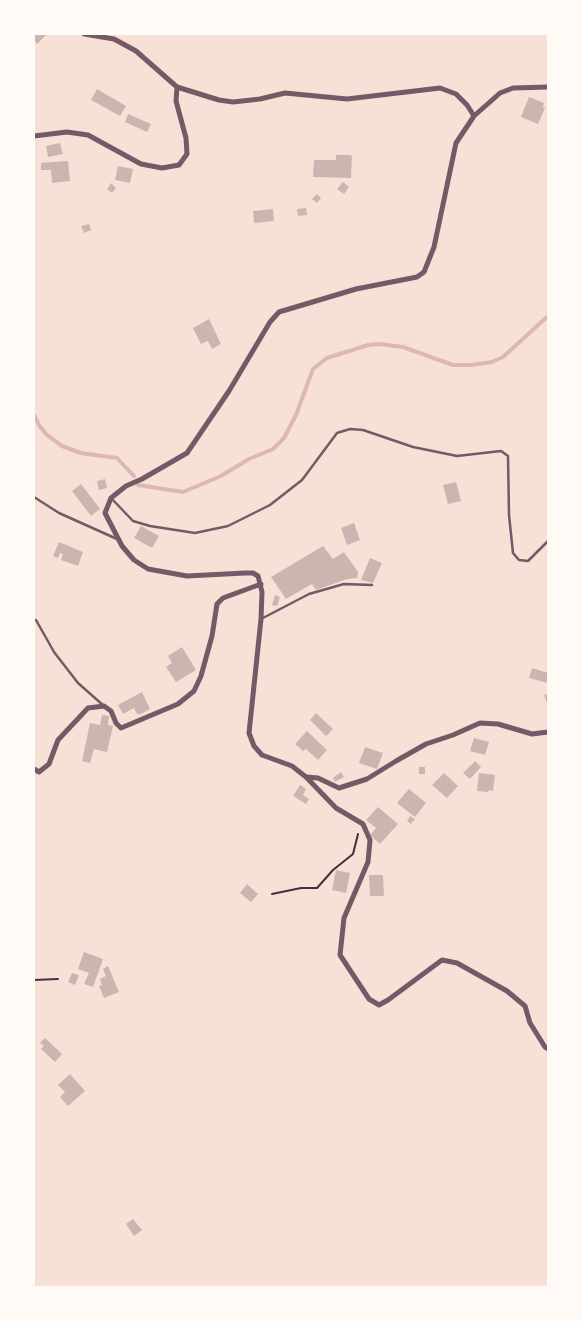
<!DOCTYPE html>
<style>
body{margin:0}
#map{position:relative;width:582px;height:1321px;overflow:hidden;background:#f7e1d7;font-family:Roboto,sans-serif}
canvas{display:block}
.frame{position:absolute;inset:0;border:35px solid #fffaf5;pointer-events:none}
</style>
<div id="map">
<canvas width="582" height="1321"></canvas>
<div class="frame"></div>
</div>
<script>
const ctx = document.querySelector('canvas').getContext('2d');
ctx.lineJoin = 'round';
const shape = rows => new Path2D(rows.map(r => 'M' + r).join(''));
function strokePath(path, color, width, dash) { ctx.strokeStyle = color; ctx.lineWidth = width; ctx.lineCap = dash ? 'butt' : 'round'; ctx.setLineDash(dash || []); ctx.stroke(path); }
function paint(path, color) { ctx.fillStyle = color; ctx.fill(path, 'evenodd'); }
strokePath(shape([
 [34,415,39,425,46,434,62,446,81,453,117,458,134,476],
 [138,485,183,492,221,476,249,459,273,449,284,438,296,415,313,369,327,358,368,345,380,344,403,347,453,365,471,365,492,362,503,357,548,316]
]), '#dcb8b0', 4);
paint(shape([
 [34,34,47,34,37,44,34,40],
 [97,89,126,106,120,116,91,100],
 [529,97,544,103,543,107,545,108,538,124,521,117],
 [128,114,151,124,147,132,125,122],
 [60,143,63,154,48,157,46,146],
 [336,155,351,155,352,157,351,178,313,177,314,160,336,160],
 [68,161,70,181,52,183,51,170,41,170,41,163],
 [118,166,133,169,130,183,115,180],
 [343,182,349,187,344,194,337,189],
 [111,183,116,188,112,193,107,189],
 [317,194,321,198,317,203,312,199],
 [306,208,307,215,298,216,297,209],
 [273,209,274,221,254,223,253,211],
 [89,224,91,230,84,233,81,226],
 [209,319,221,344,212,349,208,341,201,344,193,328],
 [105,479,107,488,99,490,97,481],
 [456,482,461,501,448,504,443,485],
 [81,484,100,509,91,516,72,491],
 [354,523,360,540,347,545,341,528],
 [141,526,159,536,152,548,134,538],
 [59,542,83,552,78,566,61,560,63,554,60,553,58,558,53,556],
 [323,546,333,559,344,552,358,572,357,578,347,579,316,590,312,584,286,599,271,577],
 [370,558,382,563,373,583,361,580],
 [275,595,280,597,277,606,272,605],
 [182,647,196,670,176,682,166,667,172,663,168,656],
 [532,668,548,673,548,683,529,678],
 [142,692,150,709,141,714,137,714,134,708,123,714,118,705],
 [548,694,548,706,544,695],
 [316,713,333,729,326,736,310,720],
 [102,715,109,716,108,725,113,726,107,752,94,749,90,763,82,761,90,723,100,725],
 [307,731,327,750,318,760,306,749,303,751,295,744],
 [474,738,489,742,485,755,470,751],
 [365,747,383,753,377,769,359,763],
 [475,761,481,767,470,779,463,773],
 [419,767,425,767,425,774,419,774],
 [341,772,344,777,335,782,333,778],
 [444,773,458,786,447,798,432,785],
 [479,773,495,775,493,791,489,790,488,792,477,791],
 [300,785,306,789,303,795,309,799,306,804,293,796],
 [409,789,426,803,415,817,397,803],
 [378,807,398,824,380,844,370,835,376,828,366,820],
 [410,816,415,819,411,824,407,821],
 [336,870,350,873,346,893,332,890],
 [369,875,383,875,384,896,370,896],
 [247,884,258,894,251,902,240,893],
 [84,952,103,959,93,987,84,984,89,973,78,969],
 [108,966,119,992,104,998,99,986,102,985,100,979,106,976,103,969],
 [72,973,79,975,75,985,68,982],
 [45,1038,62,1054,55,1062,41,1049,44,1046,40,1043],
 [70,1074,85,1091,68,1106,60,1097,65,1092,58,1085],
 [133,1219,142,1230,134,1236,126,1224]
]), '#ccb4b1');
strokePath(shape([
 [272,894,301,888,317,888,333,870,353,854,358,834],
 [34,980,58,979]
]), '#4a2c40', 2);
strokePath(shape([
 [34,497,59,513,117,539],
 [112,499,133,521,150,526,195,533,228,526,270,505,302,480,337,433,350,429,363,430,413,447,457,456,501,451,508,456,509,515,513,553,519,560,528,561,548,541],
 [261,619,309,594,344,584,372,585],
 [36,620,54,652,78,683,104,706]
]), '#755966', 2.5);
strokePath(shape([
 [84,34,114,39,136,51,177,87,219,100,233,102,260,99,285,93,347,99,440,88,456,94,467,105,474,116,500,93,513,88,548,87],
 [474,116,456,143,434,247,424,272,417,277,356,289,279,312,270,322,229,391,187,453,142,479,126,486,111,498,105,513,122,546,134,560,148,569,187,576,245,573,253,573,258,576,262,592,261,619,249,733,254,746,262,755,292,766,306,777,336,808,363,824,370,840,368,862,344,918,340,955,369,999,379,1005,388,1000,442,960,457,963,507,991,525,1006,530,1023,545,1047,548,1049],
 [34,136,67,132,88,135,141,164,162,168,179,165,187,154,186,138,176,101,177,87],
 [34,769,39,772,49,764,58,740,88,708,104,706,111,711,116,723,121,728,178,704,194,691,201,676,212,636,217,604,223,598,261,584],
 [307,777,318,778,339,788,367,779,396,761,426,744,453,735,480,723,498,724,532,734,548,732]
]), '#755966', 5);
</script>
